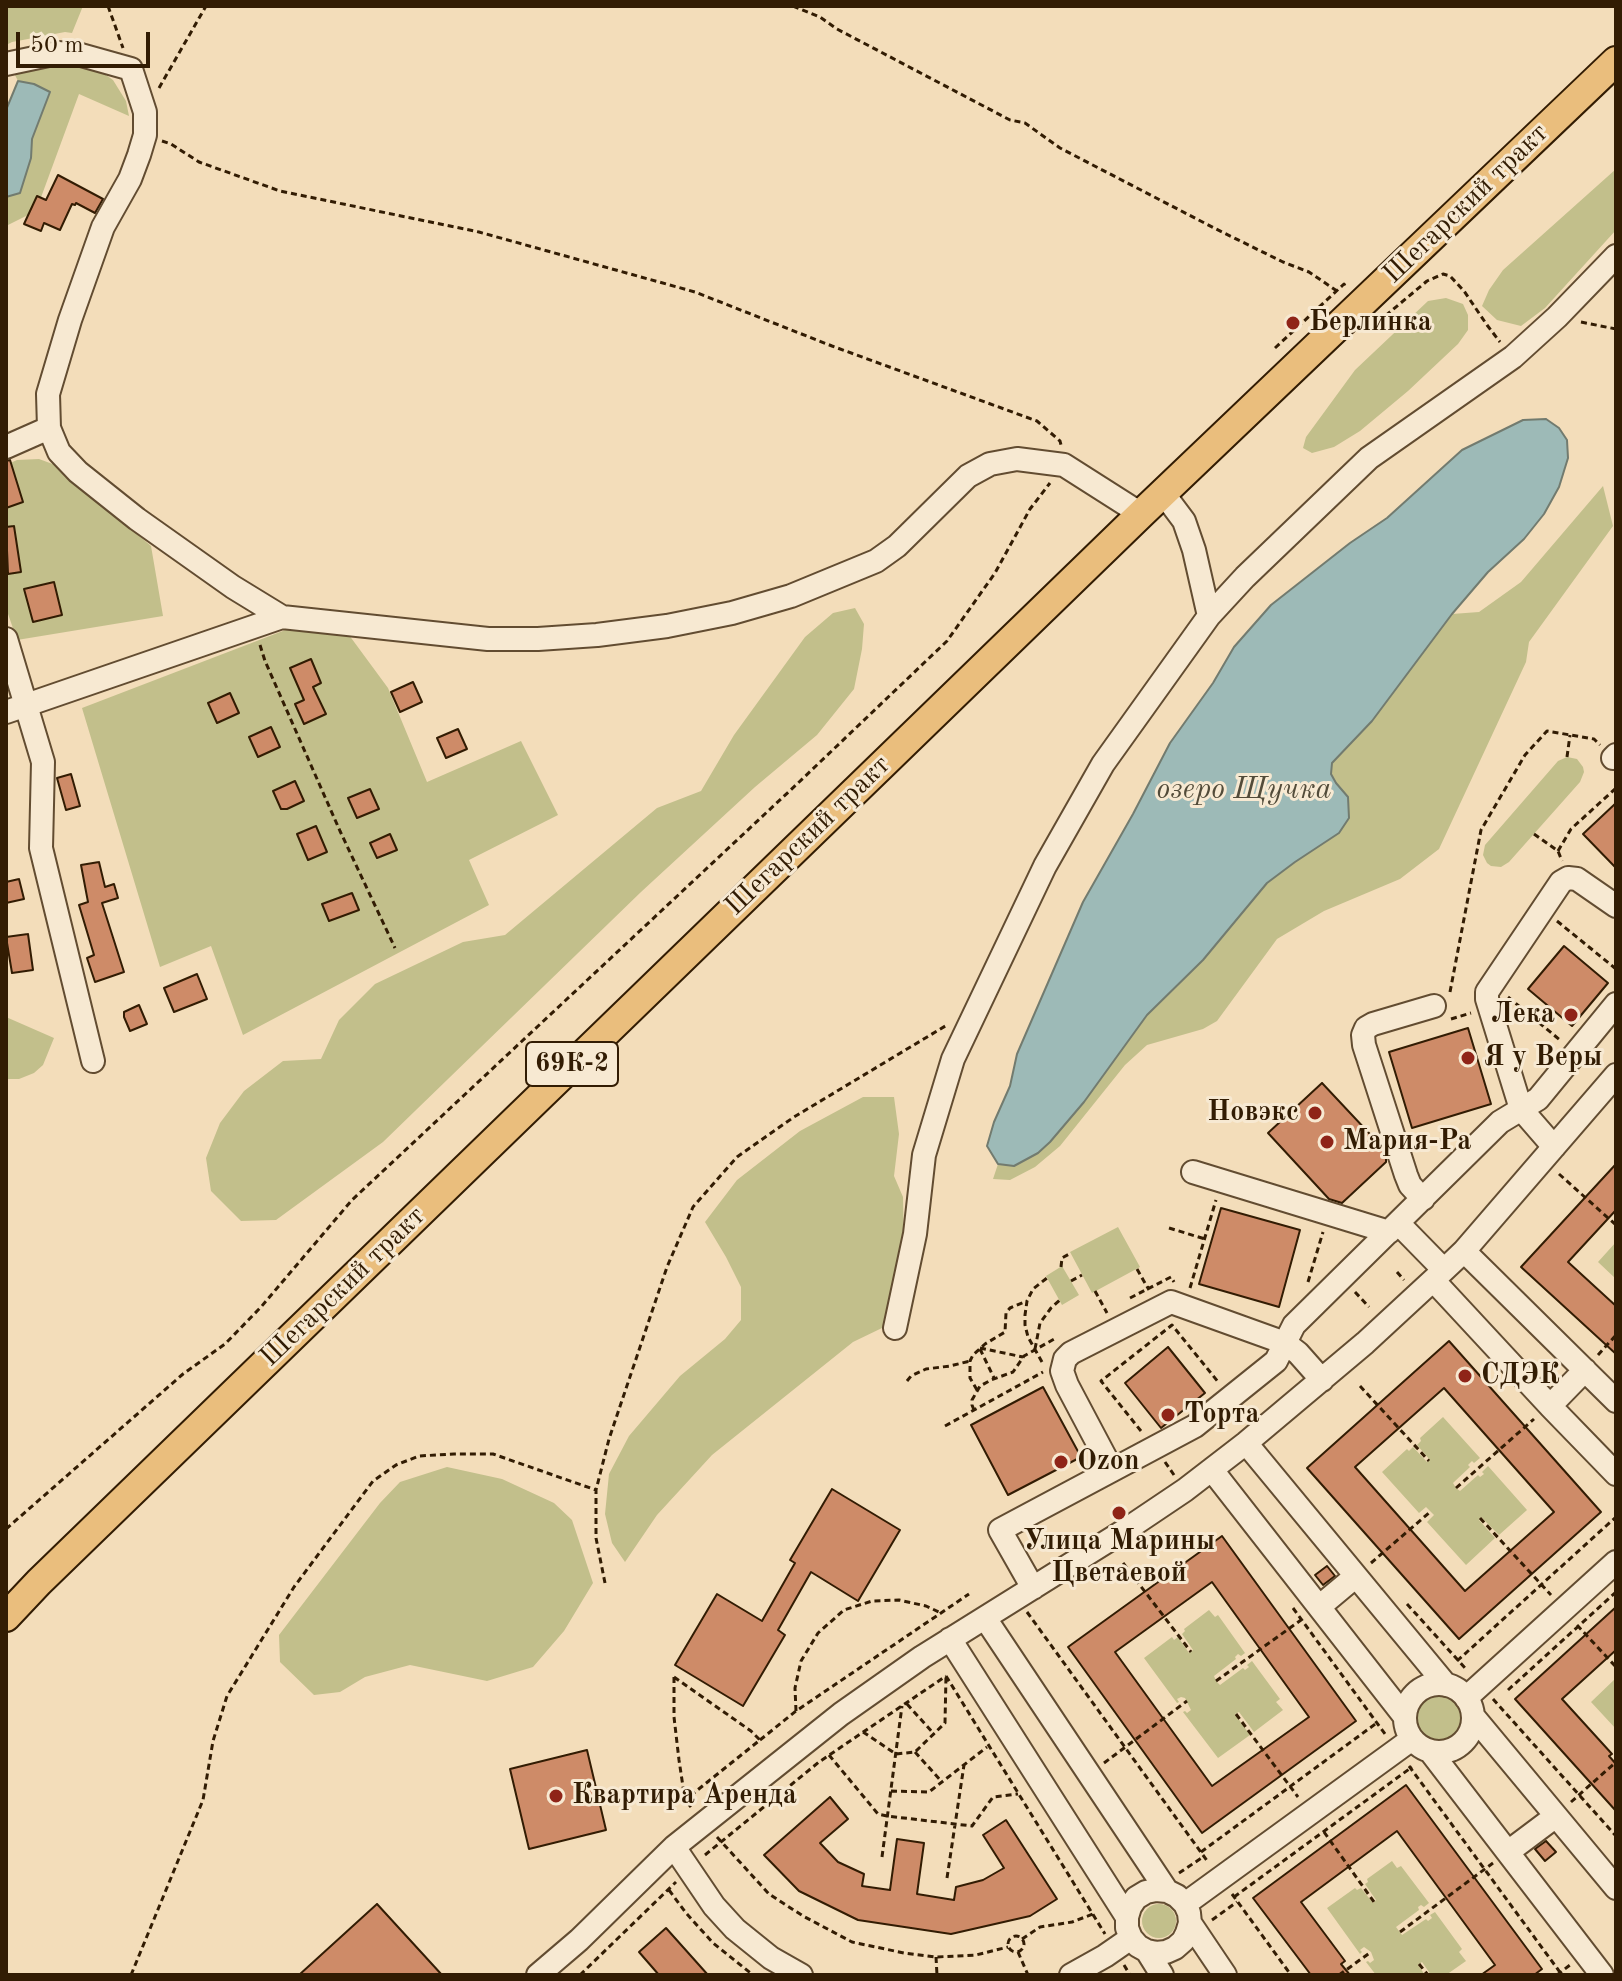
<!DOCTYPE html>
<meta charset="utf-8">
<style>
body{margin:0}
#map{position:relative;width:1622px;height:1981px;overflow:hidden;background:#f3ddba;font-family:"Old Standard TT",serif}
canvas{display:block}
.frame{position:absolute;inset:0;border:8px solid #321c03;pointer-events:none}
.scale{position:absolute;left:16px;top:32px;width:134px;height:36px;box-sizing:border-box;border:4px solid #321c03;border-top:0;padding-left:10px;font-size:24px;line-height:28px;white-space:nowrap;color:#321c03;-webkit-text-stroke:6px #f7e9d2;paint-order:stroke}
</style>
<div id="map">
<canvas width="1622" height="1981"></canvas>
<div class="frame"></div>
<div class="scale">50 m</div>
</div>
<script>
const ctx = document.querySelector('canvas').getContext('2d');
ctx.lineJoin = 'round';
function paint(path, color) { ctx.fillStyle = color; ctx.fill(path, 'evenodd'); }
const shape = rows => new Path2D(rows.map(r => 'M' + r).join(''));
function strokePath(path, color, width, dash) { ctx.strokeStyle = color; ctx.lineWidth = width; ctx.lineCap = dash ? 'butt' : 'round'; ctx.setLineDash(dash || []); ctx.stroke(path); }
function label(font, color, halo, rows, align = 'center') {
  ctx.font = font + ' "Old Standard TT",serif'; ctx.lineWidth = 6; ctx.setLineDash([]); ctx.textBaseline = 'middle'; ctx.strokeStyle = halo; ctx.fillStyle = color; for (const [text, x, y, turn = 0] of rows) {
    ctx.save(); ctx.translate(x, y); ctx.rotate((+turn || 0) * Math.PI / 180); ctx.textAlign = isNaN(turn) ? turn : align; if (halo) ctx.strokeText(text, 0, 0); ctx.fillText(text, 0, 0); ctx.restore();
  }
}
paint(shape([
 [6,6,83,6,72,33,65,32,12,42,6,45],
 [58,57,96,68,113,80,126,101,129,116,79,94,36,211,6,226,6,197,20,192,31,158,32,139,50,93,34,84,18,81,15,75,31,64],
 [1616,169,1616,230,1545,308,1521,326,1497,320,1482,306,1489,290,1503,270],
 [1446,298,1463,304,1468,315,1468,330,1458,344,1408,391,1360,431,1334,447,1312,453,1303,448,1306,437,1355,370,1428,301],
 [39,459,58,466,151,546,163,616,17,640,6,608,6,465,17,460],
 [1603,486,1613,526,1529,642,1526,662,1439,849,1400,879,1324,911,1277,939,1217,1021,1203,1029,1147,1045,1125,1065,1060,1146,1035,1167,1010,1180,993,1179,998,1164,1014,1166,1050,1142,1084,1102,1147,1015,1203,960,1267,883,1295,862,1348,797,1336,783,1331,773,1332,763,1372,721,1452,614,1479,612,1521,582],
 [855,608,864,624,862,649,854,689,817,735,755,787,641,892,383,1142,276,1220,241,1221,211,1191,206,1158,220,1123,244,1091,283,1061,321,1059,339,1020,375,984,463,942,505,935,657,808,701,791,734,735,805,637,833,613],
 [288,629,349,635,388,688,427,782,521,741,558,815,469,860,489,905,243,1035,211,946,160,967,82,708],
 [1567,757,1577,759,1583,767,1584,772,1580,782,1509,862,1501,867,1491,866,1487,863,1483,855,1485,845,1558,761],
 [6,1017,54,1038,43,1065,34,1073,19,1079,6,1079],
 [863,1097,894,1097,899,1134,894,1176,903,1197,904,1249,882,1328,853,1342,712,1455,657,1515,625,1562,612,1543,605,1514,609,1474,629,1436,680,1376,725,1339,741,1320,741,1287,726,1257,705,1222,737,1180,800,1131],
 [1118,1227,1140,1267,1092,1293,1070,1252],
 [1616,1242,1616,1279,1598,1262],
 [1062,1266,1079,1295,1062,1305,1046,1276],
 [1443,1417,1480,1458,1474,1463,1472,1461,1468,1465,1470,1467,1453,1483,1456,1488,1460,1491,1478,1475,1480,1477,1484,1474,1482,1472,1488,1466,1527,1510,1499,1535,1481,1517,1479,1520,1495,1538,1466,1565,1427,1522,1434,1515,1426,1507,1419,1513,1382,1472,1407,1449,1409,1451,1413,1447,1427,1462,1430,1460,1417,1445,1421,1441,1420,1438],
 [447,1467,502,1479,554,1503,572,1520,593,1583,564,1631,533,1667,487,1681,410,1665,365,1677,340,1692,314,1695,280,1662,279,1635,380,1503,400,1482],
 [1209,1610,1215,1617,1218,1615,1245,1653,1241,1656,1238,1654,1235,1657,1236,1659,1214,1676,1216,1681,1220,1685,1243,1668,1245,1670,1249,1667,1247,1665,1252,1661,1280,1699,1276,1702,1283,1710,1254,1732,1239,1712,1235,1714,1250,1735,1218,1758,1183,1712,1185,1711,1187,1713,1191,1710,1185,1698,1181,1697,1177,1699,1179,1702,1177,1703,1144,1658,1172,1637,1174,1640,1178,1637,1189,1653,1193,1650,1182,1634,1185,1631,1184,1629],
 [1616,1678,1616,1729,1591,1702],
 '1417 1718a22 22 0 1 1 44 0a22 22 0 1 1-44 0Z',
 [1392,1861,1397,1868,1401,1866,1429,1903,1424,1907,1421,1905,1418,1907,1419,1910,1396,1927,1402,1935,1426,1919,1428,1921,1432,1918,1430,1915,1435,1912,1462,1949,1459,1952,1466,1961,1446,1975,1431,1975,1422,1962,1418,1965,1425,1975,1376,1975,1366,1962,1368,1961,1370,1963,1374,1960,1371,1952,1364,1947,1360,1950,1362,1952,1360,1954,1327,1908,1355,1888,1357,1890,1361,1888,1373,1903,1376,1900,1365,1884,1368,1882,1367,1879],
 '1142 1921a17 17 0 1 1 34 0a17 17 0 1 1-34 0Z'
]), '#c2bf8b');
const water = shape([
 [18,81,34,84,50,92,32,139,31,158,20,193,6,197,6,110,18,81],
 [1546,419,1559,428,1567,440,1568,458,1559,487,1544,514,1524,539,1488,572,1452,614,1372,721,1332,763,1331,774,1336,783,1348,797,1349,818,1339,833,1295,862,1267,883,1203,960,1147,1015,1084,1102,1050,1142,1038,1153,1014,1166,998,1164,987,1146,994,1122,1010,1086,1017,1054,1083,902,1133,814,1170,743,1213,683,1234,647,1271,605,1350,543,1387,518,1462,450,1523,420,1546,419]
]);
paint(water, '#9dbab7');
strokePath(water, '#727b6f', 2);
const building = shape([
 [58,175,103,199,95,213,76,203,75,205,72,204,60,230,44,223,41,231,24,224,37,196,46,200,58,175],
 [10,460,23,502,6,508,6,461,10,460],
 [14,526,21,572,8,574,6,527,14,526],
 [54,582,62,615,33,622,24,589,54,582],
 [311,659,321,683,313,687,326,714,304,724,295,704,304,700,290,668,311,659],
 [413,682,422,702,400,712,391,692,413,682],
 [230,693,239,713,217,723,208,703,230,693],
 [271,727,280,747,258,757,249,737,271,727],
 [458,729,467,749,446,758,437,738,458,729],
 [71,774,80,806,66,810,57,778,71,774],
 [295,781,304,801,287,809,281,809,273,791,295,781],
 [370,789,379,809,357,818,348,798,370,789],
 [1616,803,1616,868,1583,834,1616,803],
 [316,826,327,852,308,860,297,834,316,826],
 [390,834,397,850,377,858,370,843,390,834],
 [99,862,105,887,114,884,118,898,102,903,124,972,95,982,87,958,94,955,79,905,88,902,81,865,99,862],
 [19,879,24,899,6,903,6,882,19,879],
 [352,893,359,910,329,921,322,904,352,893],
 [28,934,33,970,12,973,6,937,28,934],
 [1564,946,1608,983,1572,1026,1528,989,1564,946],
 [197,974,207,999,174,1012,164,988,197,974],
 [139,1005,147,1024,130,1031,124,1017,124,1012,139,1005],
 [1468,1028,1491,1104,1412,1128,1389,1052,1468,1028],
 [1322,1083,1382,1147,1386,1159,1386,1162,1342,1203,1329,1199,1268,1133,1322,1083],
 [1616,1164,1616,1210,1568,1262,1616,1306,1616,1354,1521,1267,1616,1164],
 [1221,1208,1300,1230,1279,1307,1199,1284,1221,1208],
 [1449,1341,1601,1512,1459,1639,1307,1468,1449,1341],
 [1444,1388,1554,1512,1465,1591,1355,1467,1444,1388],
 [1168,1347,1205,1393,1161,1428,1125,1383,1168,1347],
 [1043,1387,1081,1457,1008,1495,971,1425,1043,1387],
 [832,1489,900,1530,858,1601,811,1572,778,1630,785,1635,743,1706,675,1665,717,1594,762,1621,795,1563,790,1560,832,1489],
 [1222,1536,1356,1721,1202,1833,1068,1647,1222,1536],
 [1212,1582,1309,1717,1212,1786,1115,1652,1212,1582],
 [1327,1566,1335,1576,1323,1585,1315,1575,1327,1566],
 [1616,1607,1616,1650,1562,1699,1612,1754,1609,1756,1616,1764,1616,1811,1515,1699,1616,1607],
 [587,1750,606,1830,529,1849,510,1769,587,1750],
 [1406,1785,1542,1969,1534,1975,1481,1975,1495,1965,1397,1831,1301,1902,1345,1961,1341,1964,1350,1975,1311,1975,1253,1898,1406,1785],
 [830,1797,848,1819,820,1843,838,1862,864,1874,862,1886,890,1890,897,1839,924,1843,917,1894,954,1900,956,1887,983,1880,1004,1868,983,1835,1006,1820,1057,1899,1030,1916,951,1934,858,1920,799,1891,764,1855,830,1797],
 [1546,1841,1556,1852,1545,1861,1535,1849,1546,1841],
 [377,1904,442,1975,299,1975,377,1904],
 [666,1928,708,1975,659,1975,639,1952,666,1928]
]);
paint(building, '#ce8b68');
strokePath(building, '#321c03', 2);
const minor = shape([
 [6,64,58,53,81,55,131,69,145,112,145,135,139,155,130,179,103,227,70,320,48,394,49,428,59,452,78,472,137,519,233,587,282,617],
 [6,447,49,428],
 [1163,493,1184,521,1194,550,1209,616],
 [6,639,43,762,41,848,93,1061],
 [6,712,282,617,488,639,538,639,597,635,667,626,732,613,791,596,876,561,897,546,968,476,990,464,1017,459,1064,465,1141,514],
 [1613,758,1616,755],
 [1554,1147,1521,1109,1487,999,1487,992,1561,882,1568,878,1577,879,1616,906],
 [1193,1172,1389,1232],
 [1423,1199,1410,1185,1406,1175,1364,1045,1363,1035,1366,1028,1373,1024,1434,1006],
 [1398,1223,1444,1270],
 [1464,1251,1616,1401],
 [1434,1281,1550,1406,1616,1474],
 [895,1328,915,1234,924,1155,953,1059,1045,866,1103,764,1209,616,1245,577,1369,458,1513,357,1557,317,1616,256],
 [1550,1406,1585,1370],
 [1246,1443,1446,1685],
 [1112,1470,1067,1385,1062,1371,1065,1359,1071,1353,1171,1302,1285,1343,1298,1353,1322,1380],
 [1212,1470,1405,1717],
 [1033,1588,1000,1530,1195,1426,1276,1361,1294,1325,1500,1122,1538,1099,1616,1004],
 [1319,1607,1356,1576],
 [985,1618,1167,1891,1177,1896,1185,1904,1189,1913,1190,1923,1187,1933,1183,1941,1175,1948,1166,1952,1156,1953,1147,1951,1138,1946,1131,1938,1127,1928,1127,1917,1130,1907,1136,1898,1146,1892,1156,1890,1167,1891],
 [950,1639,1127,1917],
 '1405 1718a34 34 0 1 1 68 0a34 34 0 1 1-68 0Z',
 [1466,1698,1616,1562],
 [1473,1716,1616,1888],
 [1430,1751,1602,1975],
 [674,1847,714,1906,735,1929,771,1958,801,1975],
 [1508,1852,1556,1816],
 [1185,1904,1412,1739],
 [1190,1923,1225,1975],
 [1147,1951,1162,1975],
 [538,1975,579,1940,674,1847,841,1714,922,1657,1127,1529,1185,1490,1246,1443,1365,1343,1444,1270,1464,1251,1616,1075],
 [1071,1975,1105,1956,1131,1938]
]);
const major = shape([
 [6,1617,39,1582,1141,514,1616,61]
]);
strokePath(minor, '#624c31', 26);
strokePath(major, '#321c03', 32);
strokePath(shape([
 [108,6,123,48],
 [793,6,820,17,837,29,1010,120,1025,123,1060,148,1216,229,1283,262,1309,272,1337,291],
 [159,88,206,6],
 [162,141,171,144,199,162,280,191,479,232,695,292,832,346,1037,421,1060,441,1061,445],
 [1378,322,1427,281,1443,274,1450,276,1464,291,1487,325,1500,342],
 [1581,322,1616,329],
 [1275,348,1344,284,1345,286],
 [260,645,265,661,340,831,395,948],
 [1567,757,1570,735],
 [1534,834,1558,851,1562,861],
 [1558,851,1571,829,1616,788],
 [1557,921,1616,969],
 [1450,992,1481,830,1525,755,1547,731,1594,739,1600,745],
 [1508,997,1560,1040],
 [1451,1019,1471,1013],
 [1418,1147,1456,1135],
 [1559,1174,1616,1225],
 [1169,1228,1205,1239],
 [1061,1267,1062,1258,1071,1253],
 [1137,1269,1149,1290],
 [1397,1272,1404,1280],
 [1071,1281,1082,1275],
 [1308,1282,1323,1232],
 [1190,1288,1216,1200],
 [1095,1291,1107,1313],
 [1355,1292,1369,1307],
 [1130,1298,1171,1277,1174,1282],
 [980,1348,1023,1357],
 [980,1349,994,1378],
 [1035,1349,1040,1323,1051,1308,1060,1300],
 [1598,1355,1616,1335],
 [1042,1362,1028,1337,1025,1325,1025,1315,1027,1301,1033,1289,1047,1278],
 [907,1381,911,1376,926,1369,950,1366,970,1361],
 [1360,1386,1429,1461],
 [977,1390,970,1378,970,1361,973,1355,985,1344,1005,1332,1006,1313,1010,1308,1027,1301],
 [974,1410,972,1405,972,1400,980,1386,991,1380,1013,1372,1024,1356,1056,1338],
 [945,1426,1043,1372],
 [1141,1431,1101,1381,1172,1325,1219,1383],
 [1165,1462,1174,1475],
 [1456,1488,1534,1419],
 [1480,1518,1551,1595],
 [6,1529,183,1374,225,1344,261,1307,352,1200,797,784,947,641,995,573,1030,509,1050,483],
 [1123,1563,1191,1652],
 [1371,1563,1430,1512],
 [605,1583,596,1538,596,1490,609,1439,667,1267,693,1207,737,1157,794,1117,947,1025],
 [1407,1604,1466,1669],
 [1293,1608,1385,1734],
 [1027,1612,1208,1862],
 [1577,1625,1616,1667],
 [1457,1661,1616,1517],
 [946,1676,1105,1934],
 [674,1677,674,1717,679,1760,685,1800,691,1807],
 [674,1677,751,1731,760,1740,685,1800],
 [1216,1681,1301,1620],
 [1508,1690,1616,1592],
 [1493,1699,1616,1836],
 [907,1704,934,1734],
 [796,1711,795,1688,801,1661,818,1633,844,1610,872,1601,899,1600,926,1606,939,1612],
 [1236,1714,1298,1797],
 [863,1732,896,1754,915,1752,945,1723,946,1676],
 [760,1740,796,1711,969,1594],
 [915,1752,942,1782],
 [829,1755,878,1814,887,1816,972,1826,993,1797,1018,1794],
 [1104,1763,1187,1701],
 [1409,1766,1562,1975],
 [891,1791,929,1792,987,1747],
 [1571,1802,1616,1762],
 [1324,1832,1374,1902],
 [717,1837,769,1894,803,1916,852,1942,904,1953,936,1957,976,1955,1008,1947],
 [1201,1852,1378,1722],
 [705,1855,819,1762,946,1676],
 [882,1857,902,1706],
 [1179,1873,1203,1857],
 [947,1878,964,1765],
 [669,1890,686,1913,713,1943,753,1975],
 [1232,1894,1291,1975],
 [1234,1897,1412,1767],
 [1212,1920,1237,1902],
 [1400,1932,1493,1863],
 '1008 1944a8 8 0 1 1 16 0a8 8 0 1 1-16 0Z',
 [1022,1939,1040,1927,1072,1922,1093,1914],
 [1018,1952,1028,1975],
 [936,1957,937,1975],
 [1419,1964,1428,1975],
 [1124,1965,1130,1975],
 [131,1975,203,1800,213,1741,227,1696,294,1587,373,1481,396,1465,419,1456,454,1454,493,1454,596,1490],
 [580,1975,676,1882],
 [1339,1975,1371,1952],
 [1557,1975,1570,1965]
]), '#321c03', 3, [6, 4]);
strokePath(minor, '#f7e9d2', 22);
strokePath(major, '#eabe7d', 28);
for (const [x, y, r, color] of [
 [1293,323,8,"#8f2418"],
 [1571,1015,8,"#8f2418"],
 [1468,1058,8,"#8f2418"],
 [1315,1113,8,"#8f2418"],
 [1327,1142,8,"#8f2418"],
 [1465,1376,8,"#8f2418"],
 [1168,1415,8,"#8f2418"],
 [1061,1462,8,"#8f2418"],
 [1119,1513,8,"#8f2418"],
 [556,1796,8,"#8f2418"]
]) { const dot = new Path2D(); dot.arc(x, y, r, 0, 2 * Math.PI); ctx.fillStyle = color; ctx.fill(dot); strokePath(dot, '#f7e9d2', 3); }
for (const [x, y, w] of [
 [572,1064,92]
]) { const box = new Path2D(); box.roundRect(x - w / 2, y - 22, w, 44, 6); ctx.fillStyle = '#f7e9d2'; ctx.fill(box); strokePath(box, '#321c03', 2); }
label('bold 26px', '#321c03', null, [
 ["69К-2",572,1064]
]);
label('28px', '#321c03', '#f7e9d2', [
 ["Шегарский тракт",1466,204,-44],
 ["Шегарский тракт",808,836,-44],
 ["Шегарский тракт",343,1287,-44]
]);
label('bold 28px', '#321c03', '#f7e9d2', [
 ["Берлинка",1309,323],
 ["Лека",1555,1015,"right"],
 ["Я у Веры",1484,1058],
 ["Новэкс",1299,1113,"right"],
 ["Мария-Ра",1343,1142],
 ["СДЭК",1481,1376],
 ["Торта",1184,1415],
 ["Ozon",1077,1462],
 ["Улица Марины",1119,1542,"center"],
 ["Цветаевой",1119,1574,"center"],
 ["Квартира Аренда",572,1796]
], 'left');
label('italic 30px', '#524b39', '#f7e9d2', [
 ["озеро Щучка",1244,790]
]);
</script>
